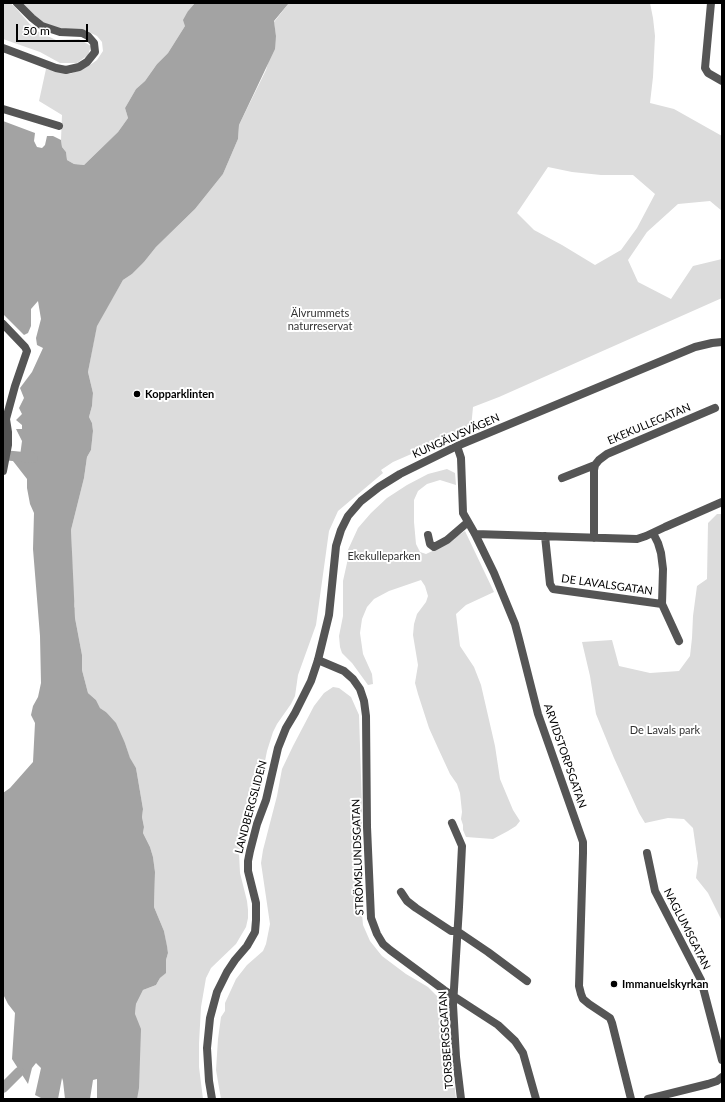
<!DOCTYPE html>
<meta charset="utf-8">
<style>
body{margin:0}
#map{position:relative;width:725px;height:1102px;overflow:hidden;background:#fff;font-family:Lato,sans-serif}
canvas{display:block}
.frame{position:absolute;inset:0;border:4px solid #000;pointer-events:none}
.scale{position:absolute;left:16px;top:24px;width:72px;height:18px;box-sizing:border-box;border:2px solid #000;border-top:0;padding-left:5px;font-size:12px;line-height:14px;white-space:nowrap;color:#000;-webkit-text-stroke:3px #fff;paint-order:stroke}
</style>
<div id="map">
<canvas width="725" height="1102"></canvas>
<div class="frame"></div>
<div class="scale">50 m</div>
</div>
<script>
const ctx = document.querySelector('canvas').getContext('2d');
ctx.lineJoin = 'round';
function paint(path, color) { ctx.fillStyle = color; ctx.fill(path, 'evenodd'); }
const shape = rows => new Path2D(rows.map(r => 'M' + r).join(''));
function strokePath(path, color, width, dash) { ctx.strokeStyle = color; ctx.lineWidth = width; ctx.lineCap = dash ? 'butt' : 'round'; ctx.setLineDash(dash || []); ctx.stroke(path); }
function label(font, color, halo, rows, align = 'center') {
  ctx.font = font + ' Lato,sans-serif'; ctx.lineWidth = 4; ctx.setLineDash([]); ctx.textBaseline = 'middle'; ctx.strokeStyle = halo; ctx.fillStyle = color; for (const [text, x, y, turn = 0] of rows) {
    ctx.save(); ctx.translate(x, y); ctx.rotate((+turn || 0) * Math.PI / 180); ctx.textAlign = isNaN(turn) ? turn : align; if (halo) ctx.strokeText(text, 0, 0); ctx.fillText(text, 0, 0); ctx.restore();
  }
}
paint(shape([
 [3,3,10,3,14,6,35,30,56,40,79,39,91,46,88,55,77,63,60,63,40,52,3,39],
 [22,3,195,3,188,11,185,26,168,53,157,64,145,81,136,89,125,108,128,118,118,132,84,165,74,164,67,160,66,152,62,147,61,140,62,115,39,101,46,69,70,74,90,65,97,60,103,51,102,42,97,36,85,30,67,31,42,23],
 [289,3,650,3,653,18,655,36,653,77,650,103,674,109,722,136,722,211,710,201,678,204,647,232,628,260,638,282,671,299,693,266,722,259,722,298,499,397,473,407,471,428,393,462,381,470,383,473,338,511,329,531,316,625,298,675,295,696,291,704,277,724,273,732,267,751,259,791,251,820,239,852,240,873,247,901,248,910,248,918,246,927,236,944,211,968,206,978,201,1007,199,1043,199,1067,203,1099,104,1099,135,1014,136,1004,143,990,156,985,160,978,165,973,166,960,168,953,164,931,154,907,155,872,153,857,150,847,143,833,144,827,142,817,143,809,136,768,130,759,125,743,106,712,100,708,96,700,88,693,82,670,82,655,75,618,74,608,75,607,74,601,73,591,71,530,84,478,87,457,91,450,93,431,92,423,89,417,92,406,93,393,88,372,97,324,123,280,132,274,144,262,156,247,195,209,223,174,238,139,239,125,266,70,276,36,274,22],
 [548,167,572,172,601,175,633,175,655,194,637,228,621,250,595,265,562,245,534,230,517,213],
 [447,469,455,473,456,485,440,480,427,484,418,491,414,500,414,522,416,544,420,552,426,554,439,548,465,531,494,592,466,605,456,614,460,646,474,667,481,685,495,746,500,779,513,810,520,821,516,826,508,831,493,839,466,837,463,830,463,825,461,819,462,812,460,793,457,784,450,774,438,748,429,728,418,694,415,683,418,665,413,635,414,624,417,614,426,602,428,596,425,586,421,580,389,591,374,599,367,607,362,619,360,633,363,654,372,674,373,684,368,685,352,663,342,653,340,647,339,636,343,616,343,581,347,563,347,552,358,528,371,513,387,498,407,485,428,474],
 [717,514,722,514,722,921,708,893,696,878,698,863,693,828,684,819,668,818,645,823,639,813,614,758,596,714,590,676,582,642,612,640,619,666,650,673,679,671,690,656,692,638,693,616,697,586,707,579,708,523],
 [333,687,339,688,351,697,359,715,362,807,362,914,363,925,370,941,382,956,406,974,428,987,437,996,446,1009,456,1099,221,1099,216,1070,218,1039,221,1017,225,1011,225,1003,236,979,247,965,263,951,266,944,270,924,261,863,263,850,277,796,282,769,293,746,314,706,324,693]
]), '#dcdcdc');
paint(shape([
 [195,3,289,3,274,21,276,36,275,49,239,125,238,139,223,174,195,209,156,247,144,262,132,274,123,280,97,326,88,372,93,393,92,406,89,417,92,423,93,431,91,450,87,457,84,478,71,530,75,618,82,655,82,670,88,693,96,700,100,708,106,712,116,723,125,743,130,758,136,768,143,809,142,817,144,827,143,833,150,847,153,857,155,872,154,907,164,931,167,946,168,953,166,960,166,973,160,978,156,985,143,990,136,1004,135,1014,141,1029,139,1088,137,1099,97,1099,97,1079,93,1080,90,1099,65,1099,63,1081,62,1078,58,1099,43,1099,35,1095,41,1068,36,1063,32,1068,28,1084,12,1059,15,1013,8,1004,3,994,3,793,10,788,33,762,35,723,31,715,33,706,38,697,41,683,40,636,33,549,34,513,30,504,27,488,27,479,13,461,20,456,22,441,16,429,22,429,22,425,16,420,22,414,19,408,24,398,20,388,32,372,43,348,37,345,36,338,41,319,38,301,31,309,31,326,28,333,24,335,3,314,3,121,35,133,34,141,37,147,42,148,45,145,47,136,53,136,61,140,62,147,66,152,67,160,74,164,84,165,118,132,128,118,125,108,136,89,145,81,157,64,168,53,185,26,183,20,188,11]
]), '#a3a3a3');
strokePath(shape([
 [3,455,33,458],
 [3,1088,19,1072]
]), '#a3a3a3', 10);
strokePath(shape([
 [711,3,705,68,708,73,722,81],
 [3,48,56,68,66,70,79,67,87,62,95,52,94,43,88,36,82,33,60,32,42,26,32,18,17,3],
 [3,109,59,126],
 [3,324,25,347,27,351,15,386,6,419,8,432,8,445,3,471],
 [457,446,461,458,463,513,475,534,494,573,515,624,519,639,538,714,583,842,583,853,579,986,581,994,583,999,589,1004,610,1018,612,1023,631,1099],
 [562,478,595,465,599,460,607,454,715,408],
 [653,533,658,543,661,553,663,569,662,604,679,641],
 [475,534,637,539,646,536,665,527,722,502],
 [428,535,430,544,434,547,447,540,468,522],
 [545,536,550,584,553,589,662,604],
 [594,538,594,470,595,465],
 [318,660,344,671,353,679,360,689,364,701,366,716,367,827,371,918,377,934,383,944,390,950,444,990,498,1025,515,1041,523,1053,536,1099],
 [452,823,462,846,459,907,453,1005,456,1057,461,1099],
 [647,853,655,891,701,980,722,1060],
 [401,892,407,901,416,908,451,931,457,931,488,952,527,981],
 [648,1099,708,1084,717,1081,722,1077]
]), '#555', 8);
strokePath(shape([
 [212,1099,209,1081,207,1048,210,1018,217,992,227,972,235,960,247,946,255,932,256,920,256,903,248,871,248,861,250,851,257,824,266,800,278,748,286,728,295,713,311,681,318,660,329,615,336,546,341,530,348,516,361,501,379,487,400,474,457,446,695,347,712,343,722,342]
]), '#555', 8);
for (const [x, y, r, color] of [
 [137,394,4,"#000"],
 [614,984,4,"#000"]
]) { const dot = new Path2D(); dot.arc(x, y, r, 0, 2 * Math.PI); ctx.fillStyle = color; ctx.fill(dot); strokePath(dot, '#fff', 1.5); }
label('11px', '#333', '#fff', [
 ["Älvrummets",320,313],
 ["naturreservat",320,326],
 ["Ekekulleparken",384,556],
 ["De Lavals park",665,730]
]);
label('bold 11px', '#000', '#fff', [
 ["Kopparklinten",145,394],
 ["Immanuelskyrkan",622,984]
], 'left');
label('11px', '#000', '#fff', [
 ["EKEKULLEGATAN",649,424,-23],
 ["KUNGÄLVSVÄGEN",456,436,-24],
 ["DE LAVALSGATAN",607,585,8],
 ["ARVIDSTORPSGATAN",565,756,71],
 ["LANDBERGSLIDEN",251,807,-75],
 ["STRÖMSLUNDSGATAN",358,857,-92],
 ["NAGLUMSGATAN",687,929,63],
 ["TORSBERGSGATAN",446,1040,-94]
]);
</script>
